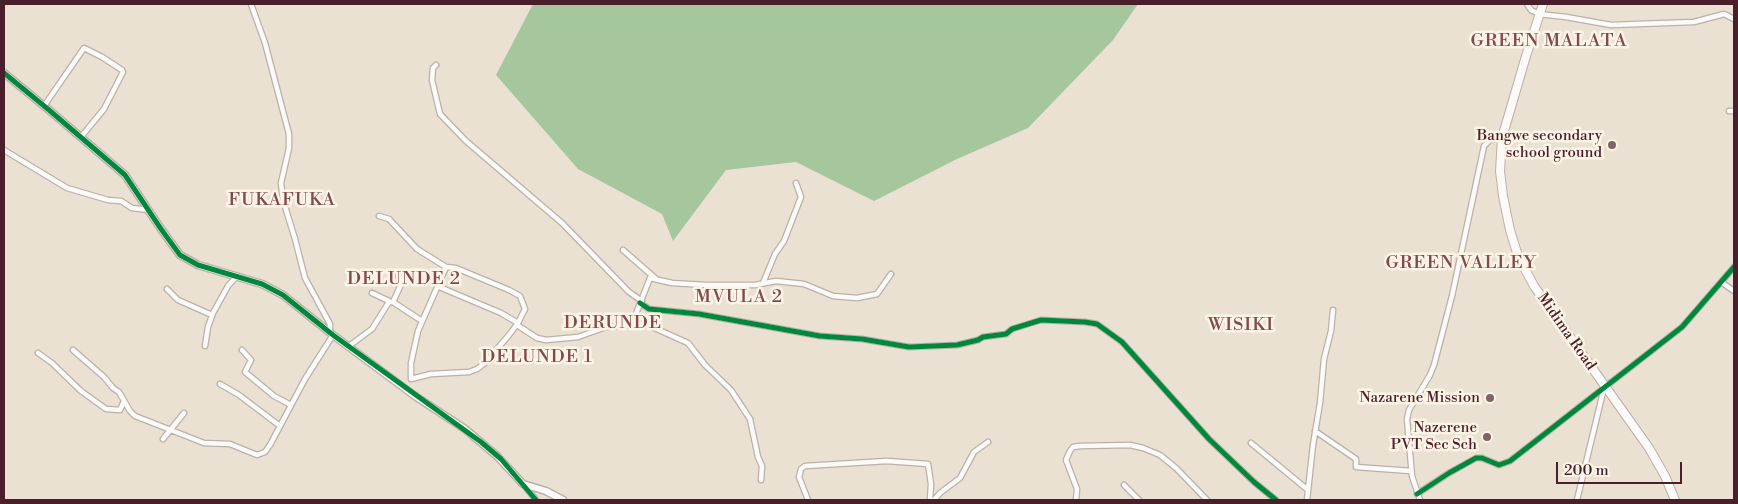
<!DOCTYPE html>
<style>
body{margin:0}
#map{position:relative;width:1738px;height:504px;overflow:hidden;background:#eae1d2;font-family:"Libre Bodoni",serif}
canvas{display:block}
.frame{position:absolute;inset:0;border:5px solid #4a1f2b;pointer-events:none}
.scale{position:absolute;left:1556px;top:462px;width:126px;height:22px;box-sizing:border-box;border:2px solid #4a1f2b;border-top:0;padding-left:6px;font-size:15px;line-height:18px;white-space:nowrap;color:#4a1f2b;-webkit-text-stroke:4px #fcf5e5;paint-order:stroke}
</style>
<div id="map">
<canvas width="1738" height="504"></canvas>
<div class="frame"></div>
<div class="scale">200 m</div>
</div>
<script>
const ctx = document.querySelector('canvas').getContext('2d');
ctx.lineJoin = 'round';
function paint(path, color) { ctx.fillStyle = color; ctx.fill(path, 'evenodd'); }
const shape = rows => new Path2D(rows.map(r => 'M' + r).join(''));
function strokePath(path, color, width, dash) { ctx.strokeStyle = color; ctx.lineWidth = width; ctx.lineCap = dash ? 'butt' : 'round'; ctx.setLineDash(dash || []); ctx.stroke(path); }
function label(font, color, halo, rows, align = 'center') {
  ctx.font = font + ' "Libre Bodoni",serif'; ctx.lineWidth = 5; ctx.setLineDash([]); ctx.textBaseline = 'middle'; ctx.strokeStyle = halo; ctx.fillStyle = color; for (const [text, x, y, turn = 0] of rows) {
    ctx.save(); ctx.translate(x, y); ctx.rotate((+turn || 0) * Math.PI / 180); ctx.textAlign = isNaN(turn) ? turn : align; if (halo) ctx.strokeText(text, 0, 0); ctx.fillText(text, 0, 0); ctx.restore();
  }
}
paint(shape([
 [533,4,1138,4,1113,40,1028,128,957,159,874,201,796,162,726,170,673,241,662,214,578,169,496,75]
]), '#a6c69d');
const street = shape([
 [251,4,265,43,289,134,289,148,281,183,283,200,295,239,305,278,330,324,330,332],
 [1527,4,1531,10,1539,14,1566,17,1611,25,1694,22,1724,14,1734,19],
 [436,65,433,68,432,80,440,114,466,141,562,223,629,292,642,301],
 [44,106,84,48,102,57,122,70,123,72,104,109,81,137],
 [1729,111,1734,111],
 [4,150,67,188,108,200,121,201,132,208,148,210],
 [379,216,389,219,417,249,446,267],
 [623,250,655,278],
 [446,267,456,268,509,290,520,296,525,309,518,323,509,335,485,363,477,369,469,372,431,374,411,379,411,363,418,331,446,267],
 [1721,282,1734,291],
 [763,283,775,254,784,241,801,197,796,183],
 [437,286,501,313,518,323],
 [167,289,178,300,212,315],
 [372,293,391,302],
 [393,302,422,321],
 [640,303,649,309,699,314,820,336,862,339,909,347,957,345,978,340,983,337,1006,334,1012,329,1041,320,1085,322,1097,324,1122,342,1209,439,1254,482,1276,500],
 [632,324,650,278,672,283,706,285,755,285,776,281,804,284,833,296,857,298,877,294,891,274],
 [517,325,537,338,546,340,578,337,606,327,641,324,650,326,688,343,705,365,731,390,750,419,758,457,762,466,761,480],
 [205,346,208,327,213,313,228,286,237,276],
 [349,346,372,329,389,302,393,302,403,280,398,276],
 [73,350,104,377,113,388,119,392,130,411,135,416,204,443,230,444,257,455,265,452,270,445,305,379,333,335],
 [242,350,251,360,245,372,274,396,291,405],
 [38,353,52,363,81,391,106,409,120,410,124,401],
 [220,384,239,395,280,426],
 [1315,431,1356,459,1356,467,1411,471],
 [163,439,184,413],
 [1251,443,1308,490],
 [524,485,536,500],
 [1124,485,1139,500],
 [1417,494,1449,473,1476,458,1482,458,1499,465,1510,461,1682,327,1734,267],
 [808,500,799,477,801,469,805,466,887,461,928,464,931,484,930,500],
 [934,500,940,493,960,478,974,452,988,442],
 [1076,500,1077,489,1066,460,1070,451,1073,447,1080,446,1130,445,1143,448,1160,455,1176,468,1207,500],
 [1307,500,1313,445,1320,403,1324,359,1331,331,1333,310],
 [1420,500,1412,476,1407,419,1409,410,1430,375,1434,365,1452,296,1484,146,1490,140,1502,138],
 [1577,500,1604,388]
]);
const secondary = shape([
 [4,73,49,110,125,175,161,229,180,255,198,265,262,284,283,295,333,335,415,396,465,429,497,456,523,484,546,491,563,500]
]);
const primary = shape([
 [1543,4,1526,56,1502,138,1500,171,1503,196,1510,230,1518,256,1534,286,1649,448,1665,476,1675,500]
]);
strokePath(street, '#bbb1a8', 7);
strokePath(secondary, '#bbb1a8', 9);
strokePath(primary, '#bbb1a8', 10);
strokePath(street, '#fcfaf8', 4.5);
strokePath(secondary, '#fcfaf8', 6);
strokePath(primary, '#fcfaf8', 8);
strokePath(shape([
 [4,73,49,110,125,175,161,229,180,255,198,265,262,284,283,295,333,335,481,442,501,459,536,500],
 [640,303,649,309,699,314,820,336,862,339,909,347,957,345,978,340,983,337,1006,334,1012,329,1041,320,1085,322,1097,324,1122,342,1209,439,1254,482,1276,500],
 [1417,494,1449,473,1476,458,1482,458,1499,465,1510,461,1682,327,1734,267]
]), '#00873e', 5);
for (const [x, y, r, color] of [
 [1612,145,5,"#826365"],
 [1490,398,5,"#826365"],
 [1487,437,5,"#826365"]
]) { const dot = new Path2D(); dot.arc(x, y, r, 0, 2 * Math.PI); ctx.fillStyle = color; ctx.fill(dot); strokePath(dot, '#fcf5e5', 2); }
label('15px', '#4a1f2b', '#fcf5e5', [
 ["Bangwe secondary",1602,136],
 ["school ground",1602,153],
 ["Nazarene Mission",1480,398],
 ["Nazerene",1477,428],
 ["PVT Sec Sch",1477,445]
], 'right');
label('15px', '#4a1f2b', '#fcf5e5', [
 ["Midima Road",1566,332,55]
]);
ctx.letterSpacing = '1px';
label('18px', '#844a4b', '#fcf5e5', [
 ["GREEN MALATA",1549,42],
 ["FUKAFUKA",282,201],
 ["GREEN VALLEY",1461,264],
 ["DELUNDE 2",404,280],
 ["MVULA 2",739,298],
 ["DERUNDE",613,324],
 ["WISIKI",1241,326],
 ["DELUNDE 1",537,358]
]);
ctx.letterSpacing = '0px';
</script>
